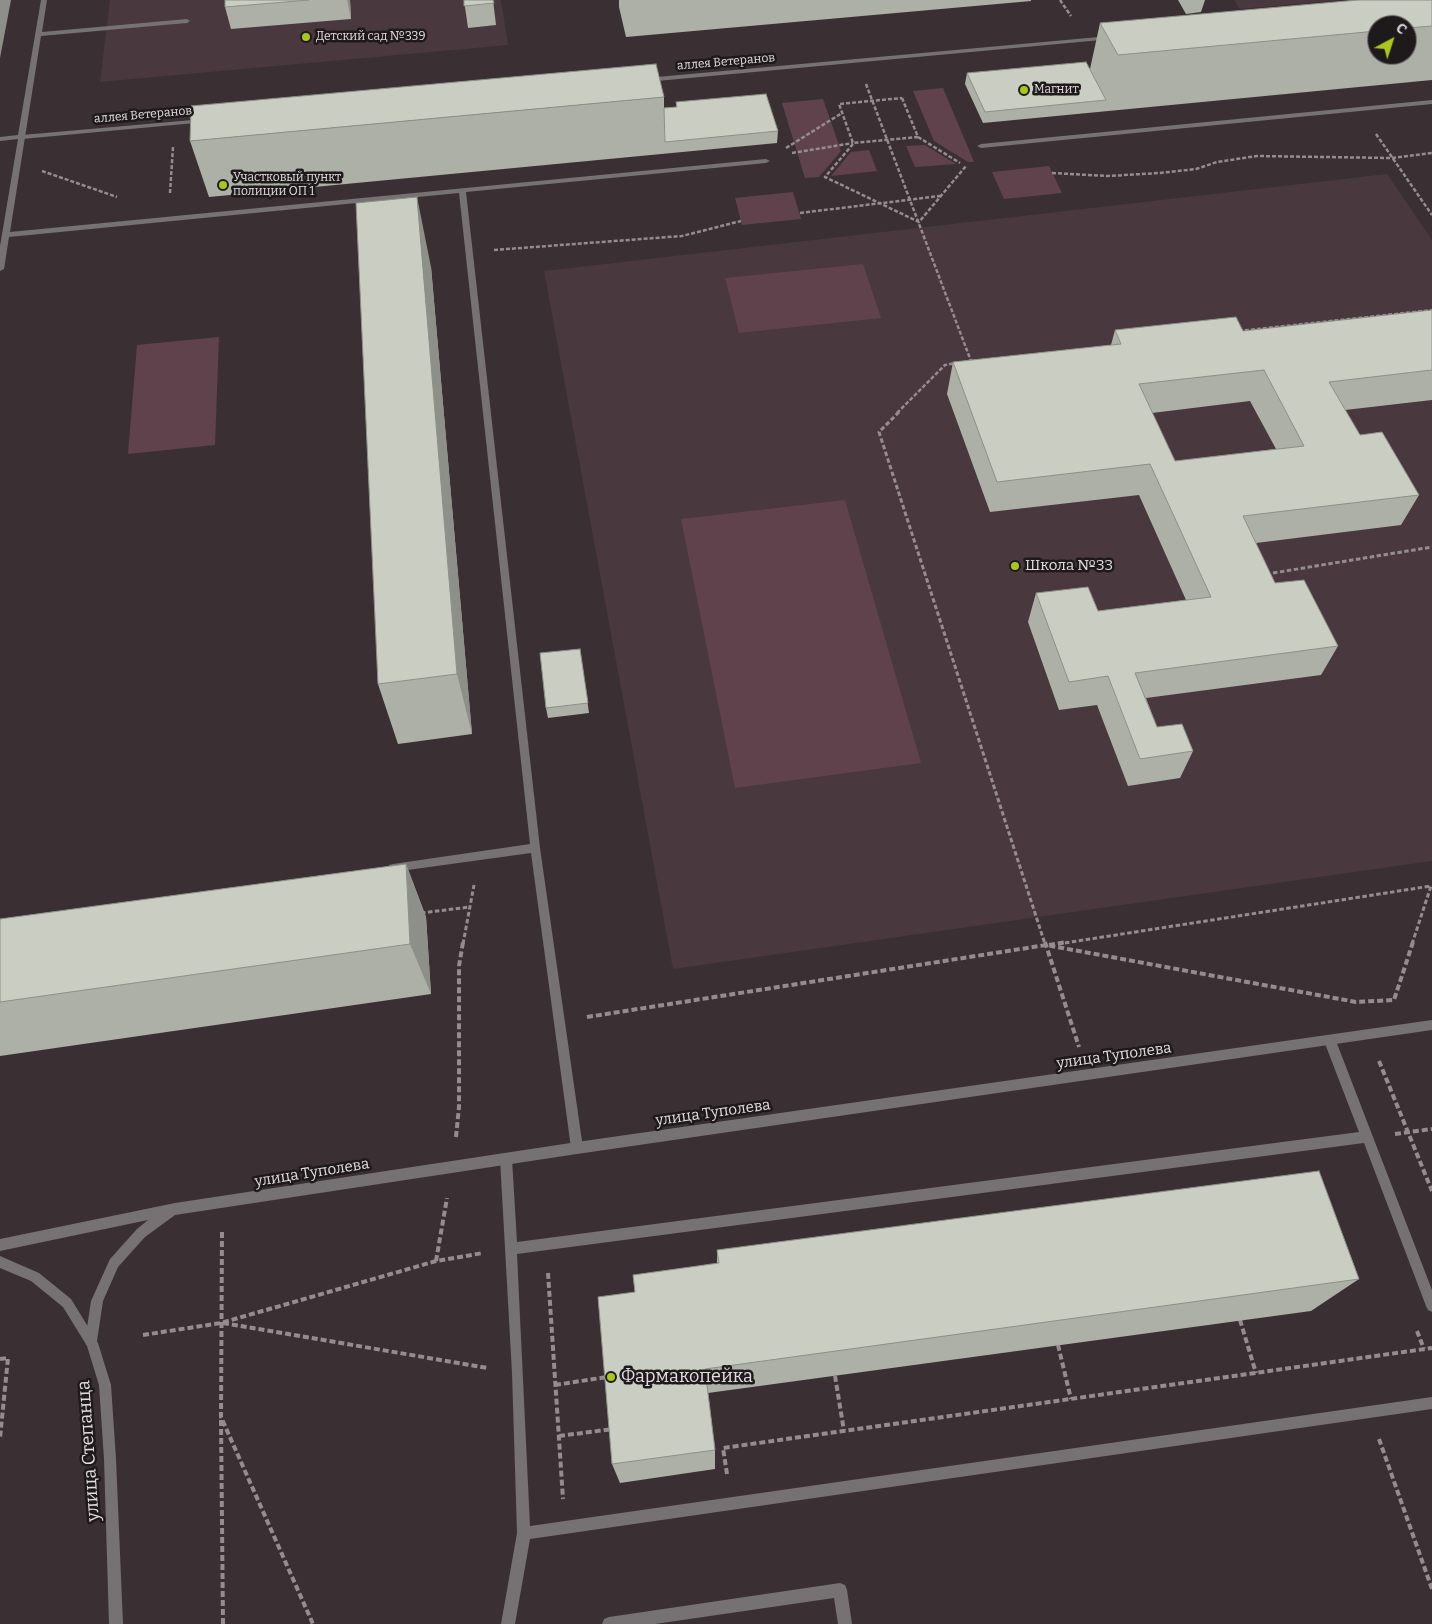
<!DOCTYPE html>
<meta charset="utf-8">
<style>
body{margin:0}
#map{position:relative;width:1432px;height:1624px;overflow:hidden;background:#3a3033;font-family:Bitter,serif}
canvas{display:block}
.north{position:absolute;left:1367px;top:15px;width:50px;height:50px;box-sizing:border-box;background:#1e191b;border:1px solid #6d6769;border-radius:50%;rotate:40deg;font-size:14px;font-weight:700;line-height:20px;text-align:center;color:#e3dcde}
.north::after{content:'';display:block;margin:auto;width:18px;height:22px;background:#a9c71b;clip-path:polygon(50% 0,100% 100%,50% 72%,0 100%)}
</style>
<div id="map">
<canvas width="1432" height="1624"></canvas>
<div class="north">С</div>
</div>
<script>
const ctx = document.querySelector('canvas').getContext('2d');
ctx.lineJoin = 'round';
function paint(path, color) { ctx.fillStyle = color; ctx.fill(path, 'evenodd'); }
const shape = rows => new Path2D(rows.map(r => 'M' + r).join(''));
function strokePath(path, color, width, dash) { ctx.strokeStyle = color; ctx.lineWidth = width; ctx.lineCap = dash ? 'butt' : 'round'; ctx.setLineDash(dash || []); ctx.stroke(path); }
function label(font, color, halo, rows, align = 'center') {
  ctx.font = font + ' Bitter,serif'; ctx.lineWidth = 5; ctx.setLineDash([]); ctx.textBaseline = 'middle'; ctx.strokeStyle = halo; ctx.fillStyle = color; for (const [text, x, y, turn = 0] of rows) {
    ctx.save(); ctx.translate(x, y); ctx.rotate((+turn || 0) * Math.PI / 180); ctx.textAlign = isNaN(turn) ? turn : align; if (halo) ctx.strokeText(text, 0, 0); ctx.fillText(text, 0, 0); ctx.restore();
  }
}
paint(shape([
 [110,0,501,0,508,45,100,82],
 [1234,0,1340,0,1240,9],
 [1387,174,1432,240,1432,861,673,969,544,271]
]), '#49383e');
paint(shape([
 [943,88,974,162,968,162,934,141,913,91],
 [823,99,841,151,819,177,805,178,782,103],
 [925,145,956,164,915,167,906,146],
 [869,150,877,171,831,176,851,152],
 [1049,166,1062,193,1004,199,992,172],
 [793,192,801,219,742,225,735,198],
 [863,264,881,318,739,333,725,278],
 [219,337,215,445,128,454,137,345],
 [845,500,921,763,735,788,681,519]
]), '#60424d');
strokePath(shape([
 [1060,0,1071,16],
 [866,84,971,361,974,360],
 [902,98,918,137,853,143,839,104,902,98],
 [1376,134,1432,215],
 [918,137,960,163],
 [853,144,825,177,919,222,966,166],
 [786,148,842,113],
 [792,153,853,143],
 [42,171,117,197],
 [1052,173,1107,176,1160,173,1196,169,1217,162,1257,156,1392,158,1432,153],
 [170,193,173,147],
 [800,213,940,196],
 [494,250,682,236,741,221],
 [1239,331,1432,310],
 [897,413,945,365,956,363]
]), '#958c8f', 2.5, [4, 2]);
strokePath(shape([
 [899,412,879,432,1045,944],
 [1273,573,1432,547],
 [421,913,470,907],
 [463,944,474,885],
 [1058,944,1431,886],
 [1412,944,1431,886]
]), '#958c8f', 3, [4.5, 2.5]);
strokePath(shape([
 [1045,942,1079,1047],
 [1049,945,1067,942],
 [587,1017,1046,945,1356,1002,1394,1000,1413,942],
 [1379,1061,1432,1191],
 [1395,1134,1432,1129],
 [456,1137,459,1107,459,966,463,942],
 [222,1232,221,1417,313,1624],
 [436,1261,447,1198],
 [548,1273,563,1499],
 [1240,1320,1256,1373],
 [223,1323,488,1368],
 [1417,1331,1424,1349],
 [143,1335,221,1323,436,1261,483,1253],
 [1058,1345,1071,1399],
 [0,1359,8,1358,0,1438],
 [835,1376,844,1431],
 [555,1385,607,1377],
 [221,1420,223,1624],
 [559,1436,613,1429],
 [1379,1439,1432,1589],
 [727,1474,723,1448,1432,1348]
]), '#958c8f', 4, [6, 3]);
paint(shape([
 [41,0,47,0,42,32,187,19,190,21,187,23,41,36,10,232,766,159,770,161,766,163,466,192,540,848,583,1148,581,1152,577,1154,573,1152,571,1148,531,853,393,872,389,871,388,868,389,865,393,864,530,844,459,193,9,237,4,269,0,271,0,246,18,139,0,141,0,137,18,135,41,0],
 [1432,100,1432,104,981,148,977,146,981,144,1432,100],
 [1330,1036,1334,1037,1336,1041,1432,1290,1432,1312,1428,1310,1426,1306,1364,1143,517,1254,530,1526,1432,1397,1432,1409,530,1539,515,1624,501,1624,517,1533,512,1373,500,1159,502,1155,506,1153,510,1155,512,1159,517,1242,1359,1132,1324,1041,1326,1037,1330,1036],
 [840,1583,845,1585,847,1590,852,1624,838,1624,834,1598,655,1624,602,1624,604,1619,609,1617,840,1583]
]), '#767173');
paint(shape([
 [1110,36,1112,37,1112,39,646,82,643,80,646,78,1110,36],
 [204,119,206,120,206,122,22,139,18,137,22,135,204,119]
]), '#767173');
paint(shape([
 [1432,1020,1432,1030,577,1154,175,1215,145,1237,118,1267,103,1301,97,1341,95,1345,91,1347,87,1345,85,1341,91,1301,110,1259,137,1229,148,1220,0,1251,0,1239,175,1203,577,1142,1432,1020]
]), '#767173');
paint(shape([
 [0,1256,39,1273,71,1299,98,1343,111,1385,116,1459,123,1624,109,1624,104,1459,99,1385,87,1346,63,1307,31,1281,0,1268,0,1256]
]), '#767173');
paint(shape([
 [225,0,350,0,351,19,231,29,225,7],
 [464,0,493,0,496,25,468,28],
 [619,0,1031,0,1031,1,626,37,619,7],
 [1178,0,1205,0,1201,12,1186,14],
 [1432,0,1432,80,983,123,965,84,967,73,1090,69,1100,23],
 [1377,25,1407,25,1407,55,1377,55],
 [664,97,664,108,676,107,676,102,778,131,777,143,209,197,190,141],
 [431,267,472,734,398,744,378,684],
 [1432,310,1432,400,1345,410,1360,435,1419,495,1401,525,1256,543,1275,583,1338,646,1321,675,1146,698,1157,727,1193,751,1180,778,1128,786,1097,705,1059,710,1028,622,1036,593,1098,611,1186,600,1139,495,990,512,947,394,953,362,1111,345,1115,330,1243,331],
 [1250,401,1276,449,1175,461,1152,413],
 [580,649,589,713,548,718,546,708],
 [406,864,426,917,431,994,0,1056,0,919],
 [717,1250,1359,1279,1311,1311,708,1393,715,1450,715,1469,620,1483,612,1464,635,1292,717,1263]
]), '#adb0a7');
paint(shape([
 [0,0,11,0,0,58],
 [347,0,350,0,351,19],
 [417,197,431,267,472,734,457,674],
 [406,864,426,917,431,994,410,944]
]), '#8d9088');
const building = shape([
 [225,0,309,0,225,7,225,0],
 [464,0,493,0,494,3,464,6,464,0],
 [1358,0,1432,0,1432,26,1407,28,1407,25,1377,25,1377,31,1118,55,1100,23,1358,0],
 [1086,62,1106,100,985,112,967,73,1086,62],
 [656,64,664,97,190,141,191,106,656,64],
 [766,94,778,131,665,142,664,108,677,107,676,102,766,94],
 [417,197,457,674,378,684,356,203,417,197],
 [1432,310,1432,370,1329,382,1360,435,1382,432,1419,495,1243,516,1275,583,1304,580,1338,646,1135,673,1157,727,1182,724,1193,751,1140,759,1108,676,1069,682,1036,593,1088,587,1098,611,1211,597,1150,464,997,482,953,362,1121,344,1115,330,1236,317,1243,331,1432,310],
 [1264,370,1304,446,1175,461,1139,384,1264,370],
 [580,649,588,703,546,708,540,653,580,649],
 [406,864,410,944,0,1002,0,919,406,864],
 [1319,1171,1359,1279,705,1369,715,1450,612,1464,598,1297,635,1292,633,1275,719,1263,717,1250,1319,1171]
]);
paint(building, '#c9cdc2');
strokePath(building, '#8d9088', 1);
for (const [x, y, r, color] of [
 [306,37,5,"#a9c71b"],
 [1024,90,5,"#a9c71b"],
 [223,185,5,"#a9c71b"],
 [1015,566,5,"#a9c71b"],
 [611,1377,5,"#a9c71b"]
]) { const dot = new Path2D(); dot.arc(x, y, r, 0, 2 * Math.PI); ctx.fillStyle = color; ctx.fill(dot); strokePath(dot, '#1e191b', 2); }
label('12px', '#e3dcde', '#1e191b', [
 ["Детский сад №339",316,37],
 ["Магнит",1034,90],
 ["Участковый пункт",233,178],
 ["полиции ОП 1",233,192]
], 'left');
label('12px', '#e3dcde', '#1e191b', [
 ["аллея Ветеранов",726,62,-5],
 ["аллея Ветеранов",143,115,-5]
]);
label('15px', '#e3dcde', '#1e191b', [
 ["Школа №33",1025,566]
], 'left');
label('15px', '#e3dcde', '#1e191b', [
 ["улица Туполева",1114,1056,-8],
 ["улица Туполева",713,1113,-8],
 ["улица Туполева",312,1173,-9]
]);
label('18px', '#e3dcde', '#1e191b', [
 ["Фармакопейка",621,1377]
], 'left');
label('18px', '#e3dcde', '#1e191b', [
 ["улица Степанца",89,1451,-94]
]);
</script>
